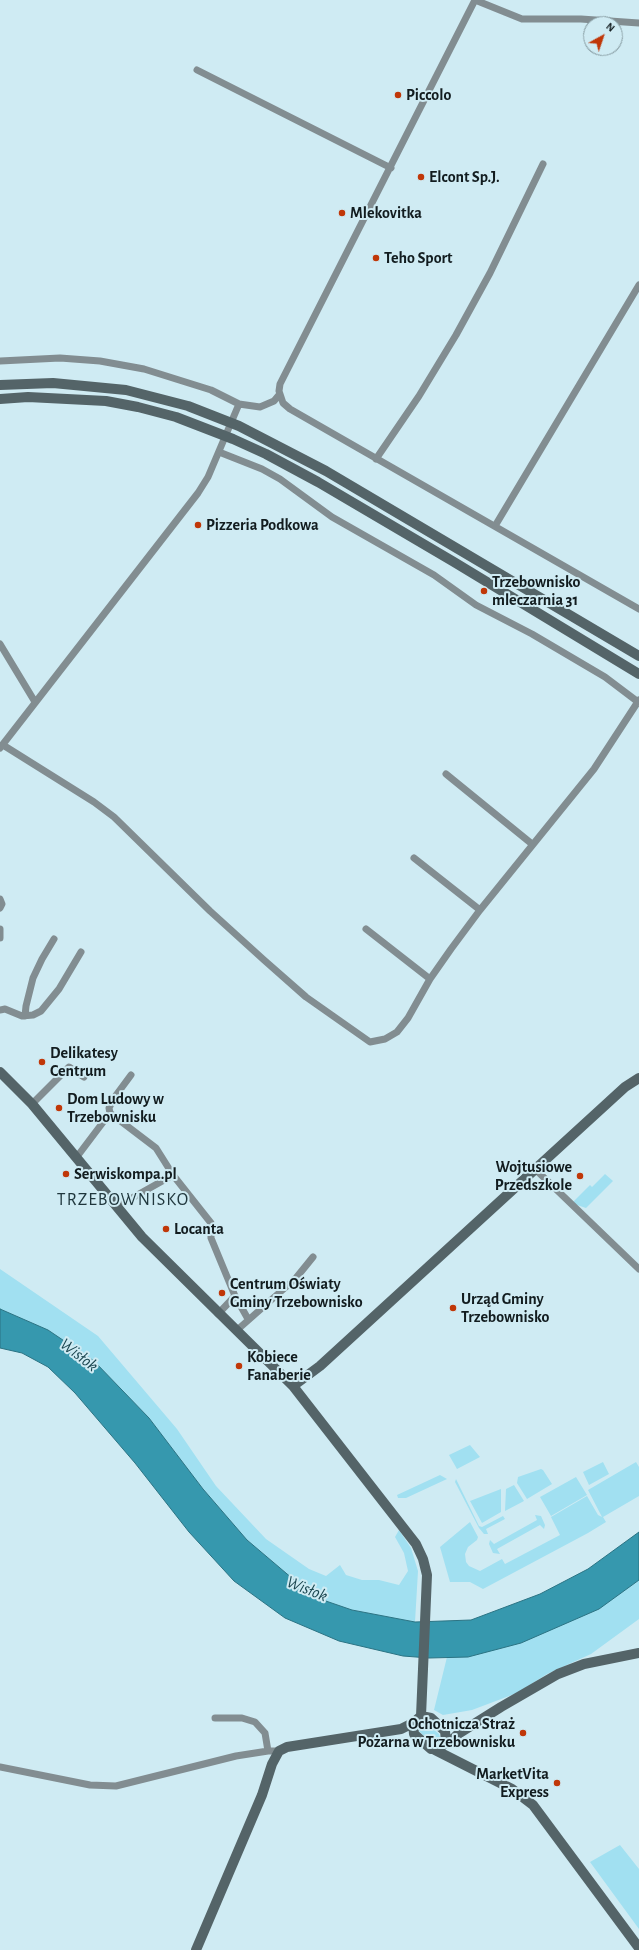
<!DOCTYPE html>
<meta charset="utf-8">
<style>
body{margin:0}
#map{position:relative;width:639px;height:1950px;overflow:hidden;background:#cfebf3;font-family:"Alegreya Sans",sans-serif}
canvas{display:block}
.north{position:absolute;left:583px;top:16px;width:40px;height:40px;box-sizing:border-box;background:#cfebf3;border:1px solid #83989e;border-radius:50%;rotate:40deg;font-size:11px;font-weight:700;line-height:16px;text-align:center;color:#121c1f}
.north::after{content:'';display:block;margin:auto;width:14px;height:18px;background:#c03708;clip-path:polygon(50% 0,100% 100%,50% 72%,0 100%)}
</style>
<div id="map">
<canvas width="639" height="1950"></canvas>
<div class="north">N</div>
</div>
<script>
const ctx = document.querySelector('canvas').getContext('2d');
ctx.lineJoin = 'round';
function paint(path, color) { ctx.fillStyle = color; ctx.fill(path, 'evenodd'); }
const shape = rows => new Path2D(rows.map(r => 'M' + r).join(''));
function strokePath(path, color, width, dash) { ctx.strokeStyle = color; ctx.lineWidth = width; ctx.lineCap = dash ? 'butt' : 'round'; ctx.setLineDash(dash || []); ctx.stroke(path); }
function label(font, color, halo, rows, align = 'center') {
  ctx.font = font + ' "Alegreya Sans",sans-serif'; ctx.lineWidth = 4; ctx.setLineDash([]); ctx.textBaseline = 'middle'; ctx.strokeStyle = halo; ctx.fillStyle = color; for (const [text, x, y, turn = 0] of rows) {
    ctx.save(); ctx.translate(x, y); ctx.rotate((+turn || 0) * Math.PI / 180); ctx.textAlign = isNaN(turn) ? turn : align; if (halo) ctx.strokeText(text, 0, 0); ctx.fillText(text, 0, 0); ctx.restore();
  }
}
paint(shape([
 [605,1174,613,1181,586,1208,577,1205,573,1202,590,1185,592,1187],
 [0,1269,98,1336,177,1429,216,1486,266,1539,309,1569,326,1576,340,1565,346,1575,362,1580,379,1580,399,1585,408,1571,404,1553,395,1537,399,1530,411,1548,418,1571,415,1622,352,1610,320,1599,293,1579,247,1540,203,1489,149,1418,94,1361,48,1330,0,1309],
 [470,1445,480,1457,457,1469,449,1455],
 [603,1462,609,1474,589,1485,583,1472],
 [636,1462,639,1467,639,1496,603,1517,606,1522,588,1533,483,1589,470,1582,450,1582,440,1547,470,1522,478,1537,477,1540,468,1547,465,1554,466,1562,469,1566,480,1571,502,1559,505,1564,560,1535,551,1517,587,1496,598,1515,602,1517,588,1490],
 [541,1469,543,1470,552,1484,527,1499,517,1483,518,1477],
 [440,1475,447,1479,406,1498,398,1498,397,1495],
 [576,1477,587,1495,551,1516,540,1497],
 [456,1479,479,1526,482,1527,503,1516,505,1519,486,1529,488,1534,484,1534,479,1528,455,1482],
 [514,1485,524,1501,505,1511,506,1489],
 [501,1489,501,1512,482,1523,470,1501],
 [535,1515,541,1516,545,1525,544,1529,540,1525,497,1549,500,1554,493,1553,489,1544,490,1540,494,1544,537,1520],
 [639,1580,639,1619,591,1654,547,1674,517,1693,472,1710,443,1715,434,1710,447,1657,468,1657,599,1608],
 [425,1722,439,1734,440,1737,438,1742,430,1742,419,1731,419,1726],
 [620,1845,639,1869,639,1929,590,1862]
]), '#a1e0f1');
const water = shape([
 [0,1309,48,1330,94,1361,149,1418,203,1489,247,1540,293,1579,320,1599,352,1610,415,1622,471,1620,540,1594,588,1569,639,1532,639,1580,599,1609,521,1643,468,1657,429,1658,403,1656,339,1641,285,1618,234,1581,189,1532,135,1463,75,1393,48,1367,22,1353,0,1348,0,1309]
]);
paint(water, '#3698ae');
strokePath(water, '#2b7383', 1);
strokePath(shape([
 [639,23,581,19,522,19,475,0,280,384,279,391,283,403,290,409,639,609],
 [197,70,391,168],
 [0,361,60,358,100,361,144,369,211,390,239,404,260,407,274,401,279,395],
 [219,452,262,469,280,479,332,517,434,575,476,605,532,634,605,677,638,702],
 [376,459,419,396,456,335,490,273,543,164],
 [495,526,639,285],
 [0,644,35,702],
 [3,745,94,802,114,817,210,911,264,960,306,997,370,1042,385,1039,397,1032,408,1018,430,979,451,949,480,910,594,769,639,700],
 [0,748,198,493,208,477,239,404],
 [446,774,532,844],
 [414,858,480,910],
 [0,899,2,904,0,908],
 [0,929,0,938],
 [366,929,430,979],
 [0,1010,5,1009,22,1016,33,1015,41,1011,59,989,81,952],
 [25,1016,26,1006,33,978,42,959,54,939],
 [32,1104,69,1067,84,1077],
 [110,1113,109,1108,114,1098,131,1075],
 [76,1158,110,1113,156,1148,173,1175,211,1223,211,1238,235,1296,248,1319],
 [535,1169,639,1269],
 [116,1207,173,1175],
 [218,1314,235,1296],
 [236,1331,296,1278,313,1257],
 [215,1718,242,1718,255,1722,265,1733,268,1751],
 [0,1767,90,1785,116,1786,236,1756,268,1751,279,1751]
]), '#828d91', 7);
strokePath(shape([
 [0,385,53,383,126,390,188,406,239,426,326,471,639,656],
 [0,399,28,397,106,401,138,407,176,417,233,439,266,454,318,482,454,562,639,674],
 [0,1072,32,1104,142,1237,293,1386,416,1544,423,1559,427,1575,421,1716],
 [293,1386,320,1366,625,1087,639,1078],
 [421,1716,431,1718,445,1731,446,1741,441,1747,431,1749,414,1734,413,1723,421,1716],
 [446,1741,452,1740,458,1734,501,1707,558,1674,584,1664,639,1653],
 [435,1750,512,1789,533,1805,639,1948],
 [196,1950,262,1795,272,1764,279,1751,287,1747,401,1729,413,1723]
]), '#546468', 10);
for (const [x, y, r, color] of [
 [398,95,4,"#c03708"],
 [421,177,4,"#c03708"],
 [342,213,4,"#c03708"],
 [376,258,4,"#c03708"],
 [198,525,4,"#c03708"],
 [484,591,4,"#c03708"],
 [42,1062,4,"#c03708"],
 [59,1108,4,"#c03708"],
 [66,1174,4,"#c03708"],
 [580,1176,4,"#c03708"],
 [166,1229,4,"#c03708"],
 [222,1293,4,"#c03708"],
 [453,1308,4,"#c03708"],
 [239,1366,4,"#c03708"],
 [523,1733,4,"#c03708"],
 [557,1783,4,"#c03708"]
]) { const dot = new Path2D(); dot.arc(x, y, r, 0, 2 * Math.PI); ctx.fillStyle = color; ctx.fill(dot); strokePath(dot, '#cfebf3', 1.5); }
label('bold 16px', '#121c1f', '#cfebf3', [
 ["Piccolo",406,95],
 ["Elcont Sp.J.",429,177],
 ["Mlekovitka",350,213],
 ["Teho Sport",384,258],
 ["Pizzeria Podkowa",206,525],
 ["Trzebownisko",492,582],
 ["mleczarnia 31",492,600],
 ["Delikatesy",50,1053],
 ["Centrum",50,1071],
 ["Dom Ludowy w",67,1099],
 ["Trzebownisku",67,1117],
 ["Wojtusiowe",572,1167,"right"],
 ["Przedszkole",572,1185,"right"],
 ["Serwiskompa.pl",74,1174],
 ["Locanta",174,1229],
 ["Centrum Oświaty",230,1284],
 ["Gminy Trzebownisko",230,1302],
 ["Urząd Gminy",461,1299],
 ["Trzebownisko",461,1317],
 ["Kobiece",247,1357],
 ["Fanaberie",247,1375],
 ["Ochotnicza Straż",515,1724,"right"],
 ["Pożarna w Trzebownisku",515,1742,"right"],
 ["MarketVita",549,1774,"right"],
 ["Express",549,1792,"right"]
], 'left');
label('italic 17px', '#1a454f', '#cfebf3', [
 ["Wisłok",79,1355,38],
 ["Wisłok",307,1589,22]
]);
ctx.letterSpacing = '1px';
label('18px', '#1f363c', '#cfebf3', [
 ["TRZEBOWNISKO",123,1200]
]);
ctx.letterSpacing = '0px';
</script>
